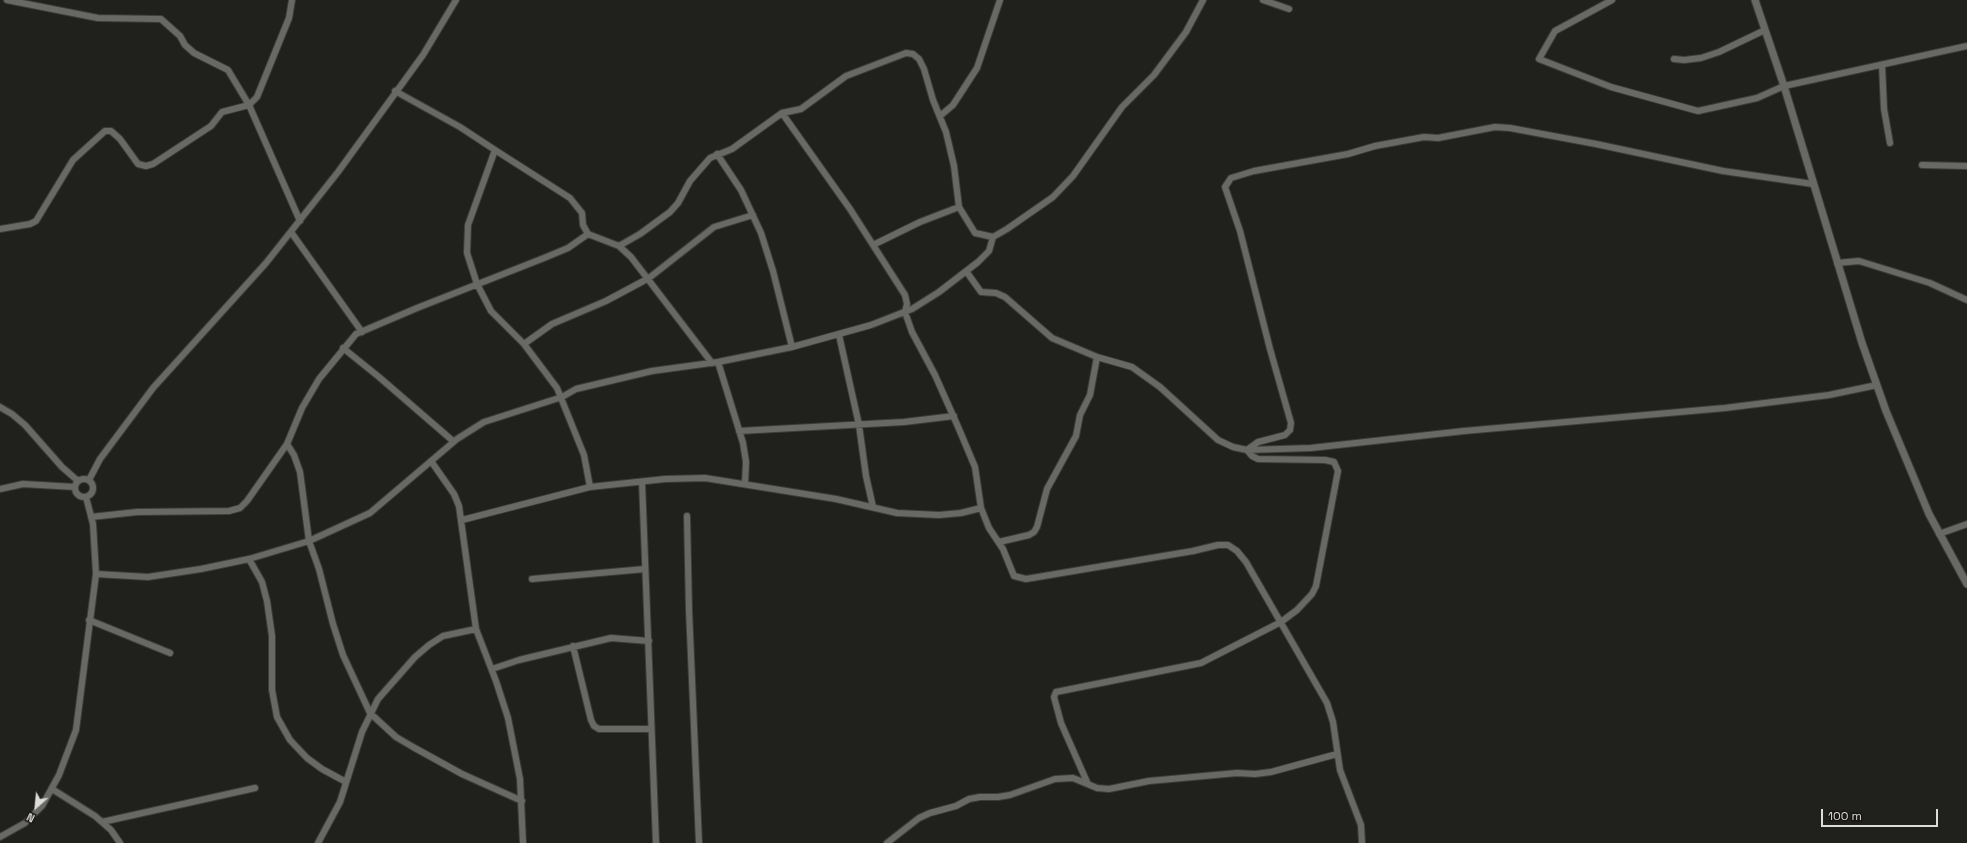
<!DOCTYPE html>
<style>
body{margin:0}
#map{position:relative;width:1967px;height:843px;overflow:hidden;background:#20201c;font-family:"Space Grotesk",sans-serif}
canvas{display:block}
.north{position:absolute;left:16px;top:787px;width:40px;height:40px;-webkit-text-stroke:3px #171613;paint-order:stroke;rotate:207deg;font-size:11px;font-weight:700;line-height:16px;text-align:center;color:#dddcda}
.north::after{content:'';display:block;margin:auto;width:14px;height:18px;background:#dddcda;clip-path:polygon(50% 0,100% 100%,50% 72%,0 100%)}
.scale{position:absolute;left:1821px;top:809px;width:117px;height:18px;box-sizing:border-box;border:2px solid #dddcda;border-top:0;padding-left:5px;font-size:12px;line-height:14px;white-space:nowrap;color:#dddcda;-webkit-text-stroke:3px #171613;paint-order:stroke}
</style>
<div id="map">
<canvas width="1967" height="843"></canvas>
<div class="north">N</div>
<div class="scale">100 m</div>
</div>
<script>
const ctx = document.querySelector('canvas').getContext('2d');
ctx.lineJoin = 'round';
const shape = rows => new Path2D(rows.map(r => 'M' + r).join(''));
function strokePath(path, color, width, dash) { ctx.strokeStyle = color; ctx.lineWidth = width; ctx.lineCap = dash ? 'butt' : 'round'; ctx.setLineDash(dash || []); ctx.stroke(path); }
const minor = shape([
 [292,0,289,18,257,97,249,105,300,221],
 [1263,0,1289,9],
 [1612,0,1555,31,1539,59,1611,87,1698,111,1757,98,1784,86,1967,46],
 [1674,59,1684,60,1701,58,1719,52,1765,30],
 [1882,65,1884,109,1890,143],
 [395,91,460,127,495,150,468,225,467,253,477,284,491,311,524,344,557,388,584,455,590,487,665,479,705,478,836,499,897,513,939,515,961,513,981,508],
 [782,113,850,209,905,295,907,304,905,312,912,332,935,375,959,429,975,467,981,508,989,528,1003,549,1014,576,1026,579,1193,551,1218,545,1228,545,1237,551,1246,562,1327,703,1333,722,1340,770,1361,825,1362,843],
 [940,116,953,105,977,68,1000,0],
 [495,150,570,198,582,213,583,225,588,234,619,246,631,257,712,363],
 [717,154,741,190,761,233,773,271,792,347],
 [1922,165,1967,166],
 [0,229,30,224,36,221,73,160,105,131,111,131,120,139,138,164,146,166,153,164,211,126,222,112,249,105,228,70,194,53,185,45,180,36,161,19,98,18,7,0],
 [291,232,362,332],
 [873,245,920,222,959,207],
 [619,246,640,234,670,212,678,203,690,181,710,158,732,149,782,113,801,109,846,76,906,53,913,54,919,59,924,69,933,100,946,132,954,166,959,207,975,233,993,237,1007,229,1053,197,1073,176,1122,107,1154,75,1186,32,1203,0],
 [1837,263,1859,261,1930,283,1967,300],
 [966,271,981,292,996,293,1005,297,1052,338,1097,357,1132,367,1160,387,1218,440,1233,447,1247,450,1311,448,1464,431,1725,408,1829,395,1877,385],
 [839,335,859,425,866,476,873,507],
 [524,344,552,324,606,301,649,278,714,227,753,215],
 [343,348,379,377,453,441],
 [718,362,743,443,746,462,745,484],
 [0,407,12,414,25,425,62,467,78,481],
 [739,431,904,422,954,416],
 [287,444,294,455,300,472,309,541,319,569,333,624,343,655,370,713,396,737,413,747,462,774,522,801],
 [431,461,454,494,459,506,476,629,496,681,508,718,520,779,523,843],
 '75 488a9 9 0 1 1 18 0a9 9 0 1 1-18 0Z',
 [89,480,100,459,153,388,266,263,338,172,423,55,456,0],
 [642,482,656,843],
 [0,489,23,484,75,487],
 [687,516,689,610,699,843],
 [91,517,137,512,229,511,240,508,247,501,287,444,302,408,319,379,356,334,417,308,544,258,568,248,588,234],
 [462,520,590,487],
 [1939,534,1967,524],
 [999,542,1029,535,1034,532,1037,527,1047,489,1076,436,1080,415,1090,395,1097,357],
 [249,559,262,582,267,601,272,636,272,690,277,717,290,740,307,758,322,769,346,782],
 [96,574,148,577,201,569,249,559,309,541,370,513,457,439,484,422,562,397,576,389,652,371,718,362,792,347,871,325,912,309,939,292,978,262,989,251,993,237],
 [532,579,645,569],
 [89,620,170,653],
 [573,646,591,720,594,726,599,729,651,729],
 [492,669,519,660,611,638,649,641],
 [1087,782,1061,723,1054,697,1056,692,1201,663,1281,622,1297,610,1312,594,1316,586,1338,471,1334,462,1325,460,1258,459,1252,456,1247,450,1258,442,1285,435,1290,430,1291,423,1270,349,1240,231,1225,187,1231,178,1254,171,1348,154,1375,146,1424,137,1438,138,1495,127,1510,128,1596,144,1723,171,1813,184],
 [52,789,95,816,111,830,120,843],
 [102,822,255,788],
 [0,837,25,823,42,806,59,775,76,730,96,574,93,524,86,497],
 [318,843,340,802,362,732,378,699,415,657,429,645,443,636,476,629],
 [887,843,919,818,930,813,956,806,969,799,980,797,998,797,1010,795,1055,779,1073,778,1097,788,1109,789,1149,781,1237,773,1255,774,1271,772,1337,754]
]);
const tertiary = shape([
 [1755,0,1784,86,1862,343,1886,411,1929,514,1967,584]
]);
strokePath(minor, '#3d3c3a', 8);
strokePath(tertiary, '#3d3c3a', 9);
strokePath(minor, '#686864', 6);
strokePath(tertiary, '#686864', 7);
</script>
